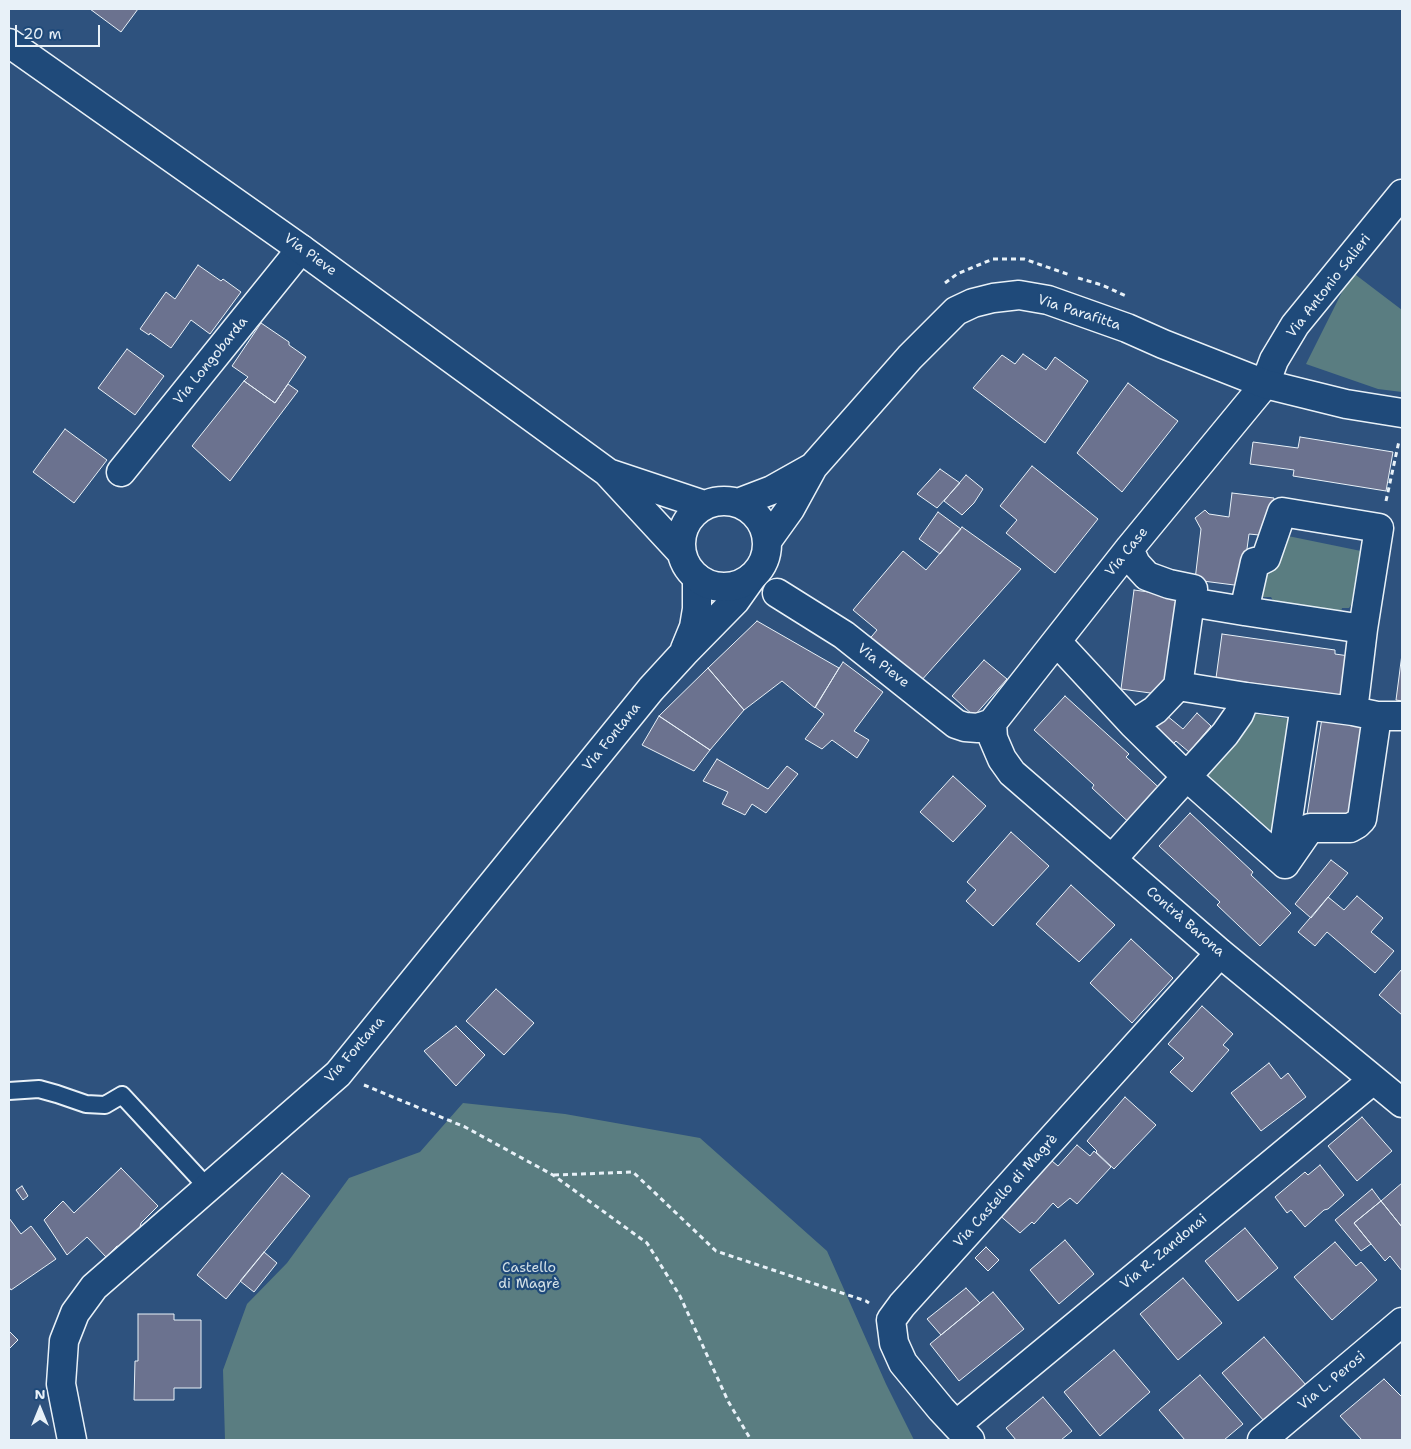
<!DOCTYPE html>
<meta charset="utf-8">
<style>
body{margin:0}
#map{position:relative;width:1411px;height:1449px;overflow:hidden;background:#2e527e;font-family:"Shantell Sans",sans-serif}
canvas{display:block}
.frame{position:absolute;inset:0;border:10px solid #e8f1f8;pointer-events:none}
.north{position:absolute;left:15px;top:1384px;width:50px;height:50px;-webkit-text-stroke:4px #1f4a7a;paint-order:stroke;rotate:0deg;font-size:14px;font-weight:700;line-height:20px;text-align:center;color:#e8f1f8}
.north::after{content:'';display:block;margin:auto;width:18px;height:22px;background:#e8f1f8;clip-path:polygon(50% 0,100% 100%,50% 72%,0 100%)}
.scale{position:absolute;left:15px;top:25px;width:85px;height:22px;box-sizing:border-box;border:2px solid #e8f1f8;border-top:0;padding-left:6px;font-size:15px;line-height:18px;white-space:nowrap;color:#e8f1f8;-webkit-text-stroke:4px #1f4a7a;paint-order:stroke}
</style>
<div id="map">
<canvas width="1411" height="1449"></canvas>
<div class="frame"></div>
<div class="north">N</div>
<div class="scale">20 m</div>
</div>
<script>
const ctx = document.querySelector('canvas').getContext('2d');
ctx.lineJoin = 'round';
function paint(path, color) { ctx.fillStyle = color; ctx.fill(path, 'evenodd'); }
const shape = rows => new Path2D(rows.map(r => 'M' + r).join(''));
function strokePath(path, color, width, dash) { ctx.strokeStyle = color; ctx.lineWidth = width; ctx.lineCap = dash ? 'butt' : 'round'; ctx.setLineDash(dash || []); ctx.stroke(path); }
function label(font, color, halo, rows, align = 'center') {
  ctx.font = font + ' "Shantell Sans",sans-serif'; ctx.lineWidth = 4.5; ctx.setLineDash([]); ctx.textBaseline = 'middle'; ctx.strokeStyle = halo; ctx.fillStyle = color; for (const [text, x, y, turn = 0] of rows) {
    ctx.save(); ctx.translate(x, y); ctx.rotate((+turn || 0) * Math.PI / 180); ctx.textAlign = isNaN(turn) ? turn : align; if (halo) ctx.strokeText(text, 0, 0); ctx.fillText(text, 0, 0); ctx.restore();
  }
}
paint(shape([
 [1352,272,1402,310,1402,392,1378,389,1306,364],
 [1283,535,1361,551,1351,605,1349,608,1342,608,1339,621,1279,611,1271,597,1263,597,1255,594],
 [1256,714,1291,719,1278,840,1202,776],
 [463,1103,565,1114,700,1138,827,1251,886,1384,914,1440,225,1440,223,1370,247,1304,287,1263,349,1178,420,1152]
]), '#5a7d81');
const building = shape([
 [90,9,138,9,121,32,90,9],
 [198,265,221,281,223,279,241,292,210,334,191,320,171,348,150,333,149,335,140,329,166,292,175,299,198,265],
 [261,323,289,342,289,345,306,357,275,403,244,381,248,377,232,366,261,323],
 [127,349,164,376,135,415,98,388,127,349],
 [1023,354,1046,370,1055,357,1088,381,1045,443,973,388,1002,355,1015,364,1023,354],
 [244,381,275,403,288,384,298,391,230,481,192,446,244,381],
 [1128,383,1178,421,1122,492,1077,453,1128,383],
 [65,429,107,460,74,503,33,472,65,429],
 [1300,437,1393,452,1386,491,1293,476,1294,470,1250,464,1253,442,1298,448,1300,437],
 [1032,466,1098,519,1055,573,1006,533,1017,520,1000,506,1032,466],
 [940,469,960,483,937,508,917,494,940,469],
 [966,475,983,489,974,503,962,515,944,501,966,475],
 [1232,493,1274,498,1269,536,1249,534,1242,586,1195,580,1201,529,1195,518,1205,510,1209,514,1229,517,1232,493],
 [938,512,961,529,940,554,919,539,938,512],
 [962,527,1021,569,920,682,867,642,877,630,853,610,903,551,926,570,962,527],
 [1134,590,1178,596,1165,695,1121,689,1134,590],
 [757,621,839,668,815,708,782,681,744,710,708,668,757,621],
 [1222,634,1335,650,1335,654,1349,656,1342,705,1328,703,1329,694,1216,678,1222,634],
 [1402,654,1402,701,1396,700,1402,654],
 [984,660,1007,679,974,716,952,696,984,660],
 [843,662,883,692,854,731,869,740,857,758,832,740,822,749,805,739,824,714,815,707,843,662],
 [708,668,744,710,710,750,659,716,708,668],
 [1065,696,1129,754,1126,757,1167,795,1136,829,1092,788,1094,785,1034,730,1065,696],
 [1197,713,1211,726,1189,752,1176,741,1173,744,1155,728,1166,715,1183,729,1197,713],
 [659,716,710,750,694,771,642,745,659,716],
 [1322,718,1366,724,1351,822,1307,815,1322,718],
 [717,759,768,789,787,766,798,774,766,813,752,804,745,815,722,804,728,792,703,781,717,759],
 [953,776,986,806,953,842,920,812,953,776],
 [1190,813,1253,872,1251,875,1291,913,1260,946,1217,905,1220,902,1159,846,1190,813],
 [1011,832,1049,866,993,926,966,901,976,890,967,882,1011,832],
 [1331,860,1348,873,1311,918,1295,904,1331,860],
 [1071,885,1115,925,1079,962,1036,924,1071,885],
 [1357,896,1383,918,1371,932,1394,951,1375,973,1327,932,1315,946,1298,932,1328,897,1344,910,1357,896],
 [1131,939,1173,978,1132,1023,1090,983,1131,939],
 [1402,969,1402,1015,1379,995,1402,969],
 [496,989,534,1023,504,1055,466,1021,496,989],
 [1202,1006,1233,1034,1223,1045,1229,1050,1192,1092,1170,1072,1184,1058,1168,1044,1202,1006],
 [456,1026,485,1055,456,1086,424,1051,456,1026],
 [1269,1063,1281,1079,1288,1073,1306,1097,1261,1131,1231,1093,1269,1063],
 [1125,1097,1156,1125,1114,1169,1096,1152,1097,1151,1087,1141,1125,1097],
 [1362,1117,1392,1151,1357,1181,1328,1146,1362,1117],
 [1077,1145,1090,1156,1094,1151,1111,1167,1077,1204,1070,1198,1058,1208,1053,1203,1034,1224,1032,1222,1020,1233,997,1213,1014,1194,1018,1197,1052,1161,1058,1166,1077,1145],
 [1320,1165,1344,1195,1328,1209,1324,1210,1305,1227,1291,1210,1287,1213,1275,1197,1305,1172,1308,1175,1320,1165],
 [121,1168,158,1206,141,1223,140,1227,120,1247,117,1246,106,1257,87,1237,67,1255,44,1220,63,1201,74,1213,121,1168],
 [282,1173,310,1196,226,1299,197,1275,282,1173],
 [1402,1183,1402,1227,1381,1201,1402,1183],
 [22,1186,28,1196,23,1200,16,1190,22,1186],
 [1372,1189,1381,1201,1354,1223,1371,1244,1361,1251,1335,1220,1372,1189],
 [1381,1201,1402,1227,1402,1271,1390,1256,1385,1261,1354,1223,1381,1201],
 [9,1218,21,1234,31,1226,56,1259,11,1290,9,1287,9,1218],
 [1245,1228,1278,1268,1238,1301,1205,1261,1245,1228],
 [1065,1240,1094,1274,1059,1304,1030,1270,1065,1240],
 [1335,1242,1356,1266,1361,1262,1377,1280,1332,1320,1294,1277,1335,1242],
 [986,1247,999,1260,988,1271,975,1258,986,1247],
 [264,1252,277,1263,254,1292,240,1281,264,1252],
 [1183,1278,1222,1323,1178,1360,1140,1314,1183,1278],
 [966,1288,980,1303,941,1335,927,1319,966,1288],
 [993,1292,1024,1329,959,1381,930,1344,993,1292],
 [138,1314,174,1314,174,1320,201,1320,201,1388,174,1388,174,1400,134,1400,135,1361,138,1361,138,1314],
 [9,1331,18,1340,9,1349,9,1331],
 [1264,1337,1306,1385,1264,1421,1222,1373,1264,1337],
 [1114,1350,1150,1392,1100,1436,1064,1392,1114,1350],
 [1200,1375,1243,1424,1224,1440,1185,1440,1159,1410,1200,1375],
 [1384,1379,1402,1397,1402,1439,1400,1440,1362,1440,1340,1416,1384,1379],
 [1043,1397,1072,1431,1061,1440,1016,1440,1006,1428,1043,1397]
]);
paint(building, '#6b728f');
strokePath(building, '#e8f1f8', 1);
const service = shape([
 [9,1091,39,1089,57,1094,86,1104,105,1105,122,1095,208,1188]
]);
const minor = shape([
 [121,472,301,249],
 [1129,549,1136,564,1147,576,1169,584,1193,589,1190,602,1244,611,1255,562,1260,561,1266,558,1282,512,1379,528,1363,629,1353,711],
 [777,593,844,635,956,724,965,727,978,728,992,723],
 [1244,611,1363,629],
 [1057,642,1133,724,1187,777,1285,864,1310,828,1350,828,1357,824,1362,819,1377,716],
 [685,649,694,627,697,609,697,578],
 [1178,686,1190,602],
 [992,723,1129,549,1265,384,1274,360,1295,325,1402,194],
 [992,723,993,738,1002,759,1012,773,1220,953,1402,1103],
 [1133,724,1155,710,1178,686,1246,697],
 [1112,859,1225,734,1239,714,1246,697,1353,711,1377,716,1402,716],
 [1285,864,1285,839,1305,705],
 [956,1425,1373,1080],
 [72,1440,61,1384,64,1341,75,1313,94,1287,338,1074,651,689,684,653,735,601,752,577],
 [970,1440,941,1409,903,1363,894,1343,891,1320,902,1305,1220,953],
 [1262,1440,1402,1322]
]);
const tertiary = shape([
 [9,43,301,249,607,472,681,552],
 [611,474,704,505],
 '681 544a43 43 0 1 1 86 0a43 43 0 1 1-86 0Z',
 [738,503,772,490,813,467],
 [767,541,790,509,813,467,910,357,956,311,973,303,993,298,1019,295,1048,300,1127,328,1163,344,1265,384,1346,404,1402,413]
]);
strokePath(service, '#e8f1f8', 20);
strokePath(minor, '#e8f1f8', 31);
strokePath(tertiary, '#e8f1f8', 31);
strokePath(shape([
 [1078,278,1102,285,1126,296],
 [945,283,957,274,993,259,1024,259,1070,275],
 [1386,501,1399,441],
 [364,1085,465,1127,553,1175,647,1243,680,1296,728,1401,751,1440],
 [554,1175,633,1172,716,1251,866,1301,869,1303]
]), '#e8f1f8', 3, [5, 4]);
strokePath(service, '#1f4a7a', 16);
strokePath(minor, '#1f4a7a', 28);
strokePath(tertiary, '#1f4a7a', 28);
label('14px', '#e8f1f8', '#1f4a7a', [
 ["Via Pieve",310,255,36],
 ["Via Antonio Salieri",1329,286,-52],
 ["Via Parafitta",1079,313,18],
 ["Via Longobarda",211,361,-51],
 ["Via Case",1127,552,-51],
 ["Via Pieve",883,666,38],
 ["Via Fontana",612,737,-51],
 ["Contrà Barona",1185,922,41],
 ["Via Fontana",355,1050,-49],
 ["Via Castello di Magrè",1006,1191,-48],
 ["Via R. Zandonai",1164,1252,-40],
 ["Via L. Perosi",1332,1381,-40]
]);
label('14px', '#d3e0e6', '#1f4a7a', [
 ["Castello",529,1268],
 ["di Magrè",529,1284]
]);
</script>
